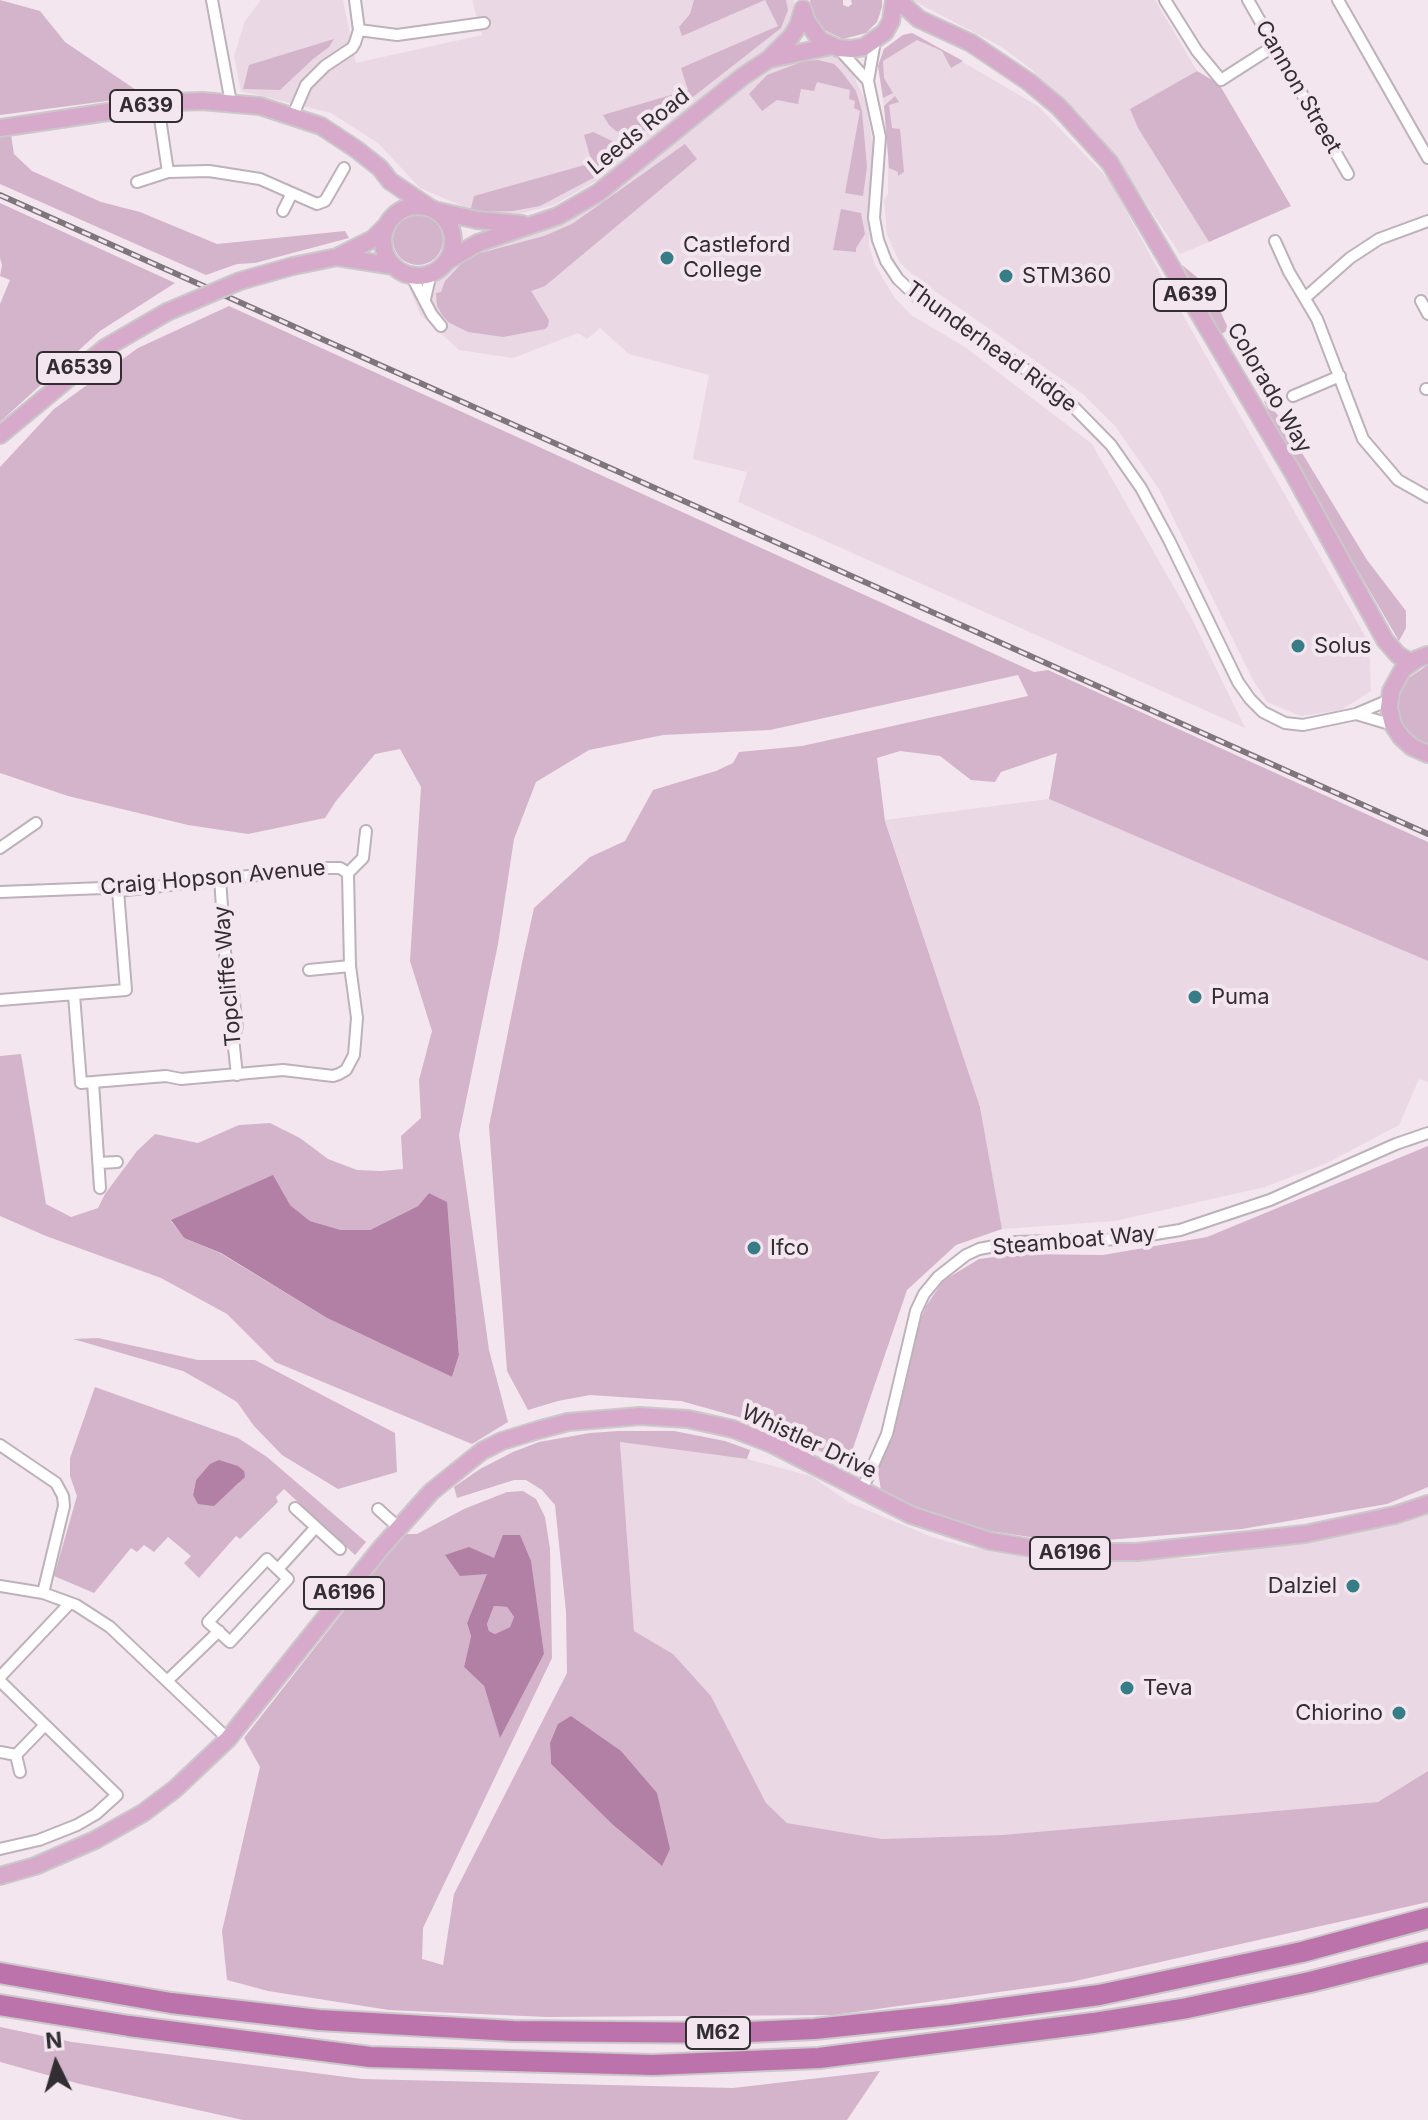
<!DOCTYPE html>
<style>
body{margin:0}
#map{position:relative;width:1428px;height:2120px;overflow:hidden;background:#f3e6ef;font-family:Inter,sans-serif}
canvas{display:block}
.north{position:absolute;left:16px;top:2024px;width:80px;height:80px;-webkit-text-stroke:6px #f3e6ef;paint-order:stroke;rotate:355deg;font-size:22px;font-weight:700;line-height:32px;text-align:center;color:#322d31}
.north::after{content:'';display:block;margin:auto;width:28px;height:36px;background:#322d31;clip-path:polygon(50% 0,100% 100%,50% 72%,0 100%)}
</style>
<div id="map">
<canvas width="1428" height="2120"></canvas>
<div class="north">N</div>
</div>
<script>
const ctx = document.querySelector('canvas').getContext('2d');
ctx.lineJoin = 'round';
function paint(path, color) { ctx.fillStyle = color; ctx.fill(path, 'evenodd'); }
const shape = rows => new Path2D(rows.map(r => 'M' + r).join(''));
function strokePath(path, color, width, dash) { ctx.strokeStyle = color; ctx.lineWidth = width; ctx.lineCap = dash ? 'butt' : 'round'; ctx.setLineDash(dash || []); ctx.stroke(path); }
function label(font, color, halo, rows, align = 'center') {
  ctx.font = font + ' Inter,sans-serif'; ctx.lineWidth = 8; ctx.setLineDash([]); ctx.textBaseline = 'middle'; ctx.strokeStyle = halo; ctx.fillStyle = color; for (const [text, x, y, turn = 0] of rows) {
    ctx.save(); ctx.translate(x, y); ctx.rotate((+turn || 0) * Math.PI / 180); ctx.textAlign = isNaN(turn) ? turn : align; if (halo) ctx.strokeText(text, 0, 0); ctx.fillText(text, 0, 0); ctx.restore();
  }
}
paint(shape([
 [261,0,343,0,356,63,482,35,472,0,794,0,795,18,786,36,693,111,608,174,554,205,514,215,476,212,420,188,378,143,331,113,241,91,234,56,245,21],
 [912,0,1155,0,1197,71,1131,109,1138,128,1209,242,1180,254,1112,152,1032,70,1002,47],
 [913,33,1038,106,1110,181,1176,303,1369,643,1371,691,1341,710,1301,716,1267,702,1252,678,1159,489,1115,426,1083,394,919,280,900,263,887,235,884,200,888,194,888,134,878,66,884,49,903,35],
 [826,53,839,58,852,72,866,102,873,146,869,246,875,265,894,297,911,315,965,347,1092,444,1191,617,1245,728,738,502,747,472,693,459,709,375,629,354,600,328,587,339,578,333,513,358,459,350,420,314,407,281,430,278,470,251,540,231,578,215,763,68],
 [1049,799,1428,961,1428,1082,1419,1079,1399,1125,1327,1163,1265,1187,1115,1221,1002,1229,980,1107,885,820],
 [620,1442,747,1459,811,1476,850,1503,932,1537,967,1547,1080,1559,1198,1558,1393,1524,1428,1513,1428,1771,1378,1802,1002,1835,882,1839,787,1823,766,1803,711,1696,673,1654,634,1631]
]), '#ead8e4');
paint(shape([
 [0,0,40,11,65,42,145,96,0,115],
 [694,0,786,0,788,10,781,28,652,129,629,135,616,131,609,125,603,115,688,90,681,68,778,26,765,0,682,36,679,27,690,14],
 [810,0,843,0,843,5,848,7,852,4,851,0,882,0,882,7,877,22,866,33,843,39,822,29,813,16],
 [912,33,963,61,951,68,942,51,917,40,883,61,884,78,893,93,883,98,878,66,884,49,903,35],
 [334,39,329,47,313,59,280,90,243,89,249,65],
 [818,60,834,64,841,71,856,91,862,111,867,167,863,196,845,193,860,111,854,108,855,101,849,99,850,90,817,82,814,91,801,89,798,104,777,100,762,111,749,94,767,75,804,61],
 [1197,71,1219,84,1291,206,1209,242,1138,128,1130,109],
 [895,96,899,102,889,105,892,128,900,129,904,172,898,176,898,172,889,168,884,106],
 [593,132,623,146,597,176,540,206,513,211,470,212,474,196,592,163,584,135],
 [11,135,14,154,32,171,101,202,140,212,217,244,345,231,349,238,255,263,237,264,206,275,0,184,0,136],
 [685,144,697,159,545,286,531,291,549,320,548,326,545,329,503,337,468,332,448,322,442,315,437,306,436,293,441,292,445,281,463,262,477,254,544,236,572,224],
 [0,203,175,283,100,331,0,422,0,304,10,280,0,276,2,265,0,258],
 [841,209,861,213,865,234,856,248,856,252,833,250],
 '393 240a25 25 0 1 1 50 0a25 25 0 1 1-50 0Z',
 [1182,265,1209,287,1229,330,1221,334],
 [229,306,1034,672,1048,670,1428,842,1428,961,1049,799,1057,753,1001,772,995,782,971,780,940,756,900,751,877,758,885,821,980,1107,1002,1229,956,1245,907,1290,848,1463,742,1418,681,1401,590,1395,558,1401,528,1410,507,1371,489,1126,523,958,534,908,590,857,625,841,653,790,716,771,733,763,739,752,802,746,1028,696,1018,675,770,730,663,735,589,750,536,782,514,839,498,944,459,1135,489,1350,508,1422,472,1444,275,1362,227,1314,161,1278,46,1236,0,1216,0,1056,21,1054,46,1204,71,1217,98,1208,105,1194,137,1151,155,1134,198,1143,239,1125,270,1123,300,1138,328,1159,357,1170,381,1171,403,1169,401,1136,421,1118,419,1080,432,1031,410,961,421,787,400,749,375,754,336,801,325,818,248,834,188,825,68,796,0,773,0,467,54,409,138,348],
 [429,1193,446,1202,459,1355,452,1377,327,1318,220,1253,184,1238,171,1221,290,1205,310,1221,341,1230,370,1230,418,1206],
 [1263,398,1282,420,1367,560,1406,611,1406,628,1399,641,1274,427],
 [1428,665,1428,744,1415,738,1406,729,1400,717,1398,704,1401,691,1407,679],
 [1428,1146,1428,1487,1387,1504,1242,1529,1070,1543,983,1530,908,1504,881,1490,878,1472,916,1331,926,1306,943,1281,979,1259,1017,1254,1103,1255,1207,1237],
 [98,1338,198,1360,255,1360,395,1433,397,1472,338,1489,282,1455,254,1426,237,1402,222,1393,183,1371,73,1339],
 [95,1387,238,1438,267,1457,366,1542,355,1555,284,1489,276,1497,278,1502,240,1539,236,1536,199,1578,184,1563,191,1556,168,1537,154,1552,144,1545,137,1552,131,1548,94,1593,54,1576,77,1496,70,1476,70,1458],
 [211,1464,239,1483,214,1505,193,1495,196,1480],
 [619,1431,674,1431,725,1441,750,1450,747,1459,620,1442,634,1631,673,1654,711,1696,766,1803,787,1823,882,1839,1002,1835,1378,1802,1428,1771,1428,1902,1071,1982,834,2015,547,2017,389,2010,268,1991,227,1980,222,1931,260,1767,244,1738,404,1534,417,1534,464,1509,507,1492,523,1491,536,1499,545,1517,550,1549,552,1658,423,1928,422,1959,443,1965,454,1894,567,1673,566,1612,555,1505,542,1490,526,1480,514,1480,457,1498,454,1487,480,1469,513,1452,539,1442,590,1433],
 [494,1559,544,1654,500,1737,484,1686,464,1667,471,1636,467,1623],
 [550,1743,662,1866,613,1825,551,1764],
 [494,1606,507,1607,514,1617,510,1627,495,1634,489,1631,487,1624],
 [0,2027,72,2042,362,2079,733,2088,880,2071,847,2120,243,2120,80,2084,0,2062]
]), '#d4b4cb');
paint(shape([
 [273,1175,290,1205,310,1221,341,1230,370,1230,418,1206,429,1193,447,1202,459,1355,452,1377,327,1318,221,1253,184,1238,171,1220],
 [219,1460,238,1466,244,1471,245,1477,214,1506,198,1504,193,1495,196,1480,210,1464],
 [503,1535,520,1535,531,1561,544,1654,500,1738,484,1686,464,1667,471,1636,467,1623,487,1574,460,1576,445,1555,469,1547,494,1558],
 [494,1606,507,1607,514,1617,510,1627,495,1634,489,1631,487,1624],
 [571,1716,621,1751,657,1793,670,1849,662,1866,613,1825,551,1764,550,1743,558,1724]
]), '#b280a5');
const minor = shape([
 [212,0,231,103],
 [1165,0,1197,51,1221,80,1274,46],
 [1248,0,1348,174],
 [1338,0,1428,158],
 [359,30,397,35,484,23],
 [875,41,868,81,880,137,874,218,878,240,886,261,898,279,917,297,1058,391,1111,445,1141,488,1169,540,1238,682,1250,699,1263,712,1285,723,1303,725,1356,714,1389,700],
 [838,48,868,81],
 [158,105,168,172],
 [293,115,306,85,325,66,352,48,355,43,359,30,355,0],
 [137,182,168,172,209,171,260,179,317,204,325,201,344,168],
 [283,211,292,193],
 [1275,241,1289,272,1317,319,1363,439,1398,480,1428,497],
 [411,275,432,315,441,326],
 [1306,297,1350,258,1379,239,1428,221],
 [425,299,431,273],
 [1421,301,1428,314],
 [1426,389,1428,389],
 [1293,396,1340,376],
 [1356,714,1393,725],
 [0,848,36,823],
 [348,873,363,858,366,831],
 [220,878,226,965,231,976,237,1027,233,1038,237,1075],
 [0,892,103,888,118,891,319,868,340,868,348,873],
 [309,970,350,966],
 [74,995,81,1083,166,1076,181,1079,283,1070,333,1076,339,1074,346,1070,354,1055,357,1018,350,966,348,873],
 [0,1000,126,990,118,891],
 [93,1082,100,1188],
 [99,1163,117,1162],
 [0,1445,56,1483,63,1496,64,1506,43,1593],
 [862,1490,887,1434,916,1311,924,1294,938,1277,966,1255,979,1249,1016,1242,1125,1239,1180,1230,1270,1200,1396,1144,1428,1133],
 [295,1508,340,1549],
 [378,1509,399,1528],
 [267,1559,288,1579,230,1642,208,1622,267,1559],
 [278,1569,316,1527],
 [0,1586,43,1593,76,1605,110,1627,228,1739],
 [0,1677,70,1603],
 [0,1681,117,1795,96,1814,77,1825,39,1840,0,1849],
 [167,1681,219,1631],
 [0,1752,16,1755,20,1772],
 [16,1755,45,1725]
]);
const primary = shape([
 [898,0,919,19,971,43,1029,82,1059,107,1110,163,1292,471,1385,640,1398,655,1412,663],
 [803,9,806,20,820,40,838,48,851,49,864,47,885,32,891,21,894,0],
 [770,59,831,46],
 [0,128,175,102,202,101,260,106,321,126,356,149,380,168,390,181,430,208],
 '383 241a35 35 0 1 1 70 0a35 35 0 1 1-70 0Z',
 [438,211,477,220,522,224],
 [337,257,394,266],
 [447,261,478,243,558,216,598,193,742,77,769,59,791,37,798,26,803,9],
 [293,266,337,257,373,239,386,226],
 [0,435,105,348,167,312],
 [1428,655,1417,659,1403,669,1391,691,1389,708,1393,725,1401,737,1412,747,1428,754],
 [0,1876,35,1866,95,1840,143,1813,175,1789,228,1739,381,1548,431,1492,482,1451,502,1441,538,1430,568,1422,640,1416,688,1419,733,1429,772,1444,911,1515,990,1541,1055,1552,1137,1552,1305,1534,1395,1515,1428,1504]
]);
const motorway = shape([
 [0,1973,171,2003,319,2020,513,2031,727,2033,814,2029,950,2015,1099,1995,1302,1952,1428,1918],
 [0,2005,129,2026,370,2057,653,2065,819,2058,1093,2023,1187,2008,1310,1982,1428,1952]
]);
strokePath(minor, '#bdb1ba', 14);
strokePath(primary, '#cac8c9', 20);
strokePath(motorway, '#cac8c9', 24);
strokePath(minor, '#fff', 10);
strokePath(primary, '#d7aacc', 16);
strokePath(motorway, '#bc72aa', 20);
const rail = shape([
 [0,195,1428,834]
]);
strokePath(rail, '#7e767c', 6);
strokePath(rail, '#f3e6ef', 3, [9]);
const primaryBridge = shape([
 [167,312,240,281,293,266]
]);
strokePath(primaryBridge, '#cac8c9', 20, []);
strokePath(primaryBridge, '#d7aacc', 16);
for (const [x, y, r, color] of [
 [667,258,8,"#367d88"],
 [1006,276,8,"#367d88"],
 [1298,646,8,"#367d88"],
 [1195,997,8,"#367d88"],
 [754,1248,8,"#367d88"],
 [1353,1586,8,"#367d88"],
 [1127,1688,8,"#367d88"],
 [1399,1713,8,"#367d88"]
]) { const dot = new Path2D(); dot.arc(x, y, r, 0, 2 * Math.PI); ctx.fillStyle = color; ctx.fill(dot); strokePath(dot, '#f3e6ef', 3); }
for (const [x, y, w] of [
 [146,106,72],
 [1190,295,72],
 [79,368,84],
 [1070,1553,80],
 [344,1593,80],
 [718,2033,64]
]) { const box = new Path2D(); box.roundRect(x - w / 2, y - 16, w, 32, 6); ctx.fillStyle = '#f3e6ef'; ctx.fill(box); strokePath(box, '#322d31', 2); }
label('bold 20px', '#322d31', null, [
 ["A639",146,106],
 ["A639",1190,295],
 ["A6539",79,368],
 ["A6196",1070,1553],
 ["A6196",344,1593],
 ["M62",718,2033]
]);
label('22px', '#322d31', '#f3e6ef', [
 ["Cannon Street",1298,87,60],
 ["Leeds Road",639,132,-39],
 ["Thunderhead Ridge",991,347,36],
 ["Colorado Way",1269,388,60],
 ["Craig Hopson Avenue",213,878,-5],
 ["Topcliffe Way",228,976,-95],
 ["Steamboat Way",1074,1241,-5],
 ["Whistler Drive",809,1442,25]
]);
label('22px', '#322d31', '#f3e6ef', [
 ["Castleford",683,245],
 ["College",683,270],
 ["STM360",1022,276],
 ["Solus",1314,646],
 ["Puma",1211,997],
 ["Ifco",770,1248],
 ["Dalziel",1337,1586,"right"],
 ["Teva",1143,1688],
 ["Chiorino",1383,1713,"right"]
], 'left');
</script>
